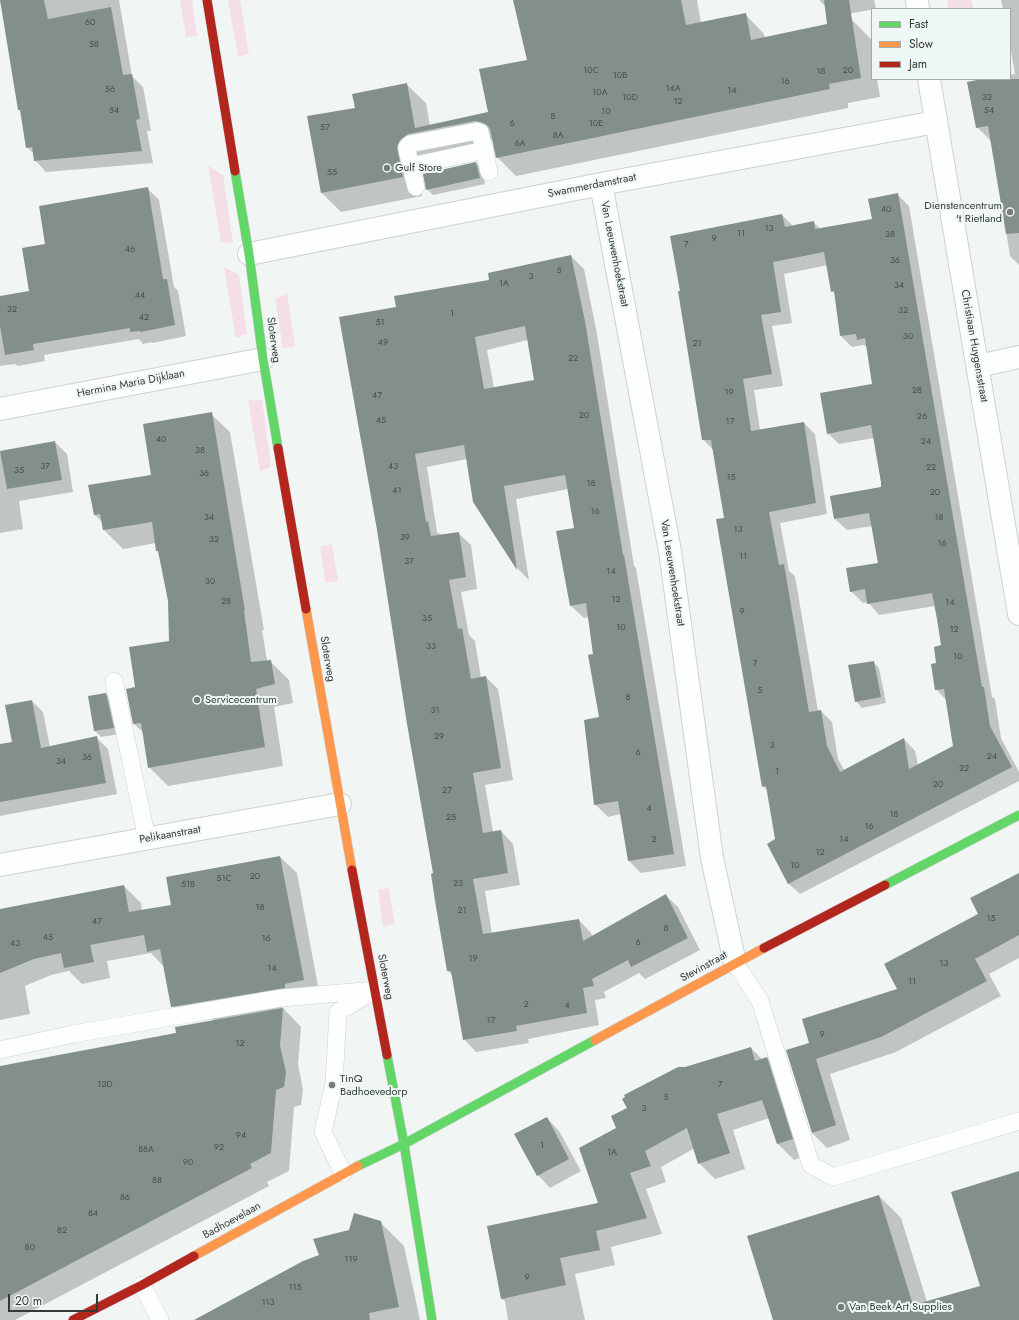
<!DOCTYPE html>
<style>
body{margin:0}
#map{position:relative;width:1019px;height:1320px;overflow:hidden;background:#f1f6f5;font-family:Jost,sans-serif}
canvas{display:block}
.legend{position:absolute;left:871px;top:8px;width:140px;height:72px;box-sizing:border-box;background:#eff8f6;border:1px solid #a5acaa;margin:0;padding:5px 7px;list-style:none;font-size:12px;color:#353938}
.legend li{display:flex;align-items:center;gap:8px;height:20px}
.legend b{width:20px;border:1px solid #a5acaa}
.scale{position:absolute;left:8px;top:1294px;width:90px;height:18px;box-sizing:border-box;border:2px solid #353938;border-top:0;padding-left:5px;font-size:12px;line-height:14px;white-space:nowrap;color:#353938;-webkit-text-stroke:3px #eff8f6;paint-order:stroke}
</style>
<div id="map">
<canvas width="1019" height="1320"></canvas>
<ul class="legend">
<li><b style="height:5px;background:#63d668"></b>Fast</li>
<li><b style="height:5px;background:#ff974d"></b>Slow</li>
<li><b style="height:5px;background:#b3261e"></b>Jam</li>
</ul>
<div class="scale">20 m</div>
</div>
<script>
const ctx = document.querySelector('canvas').getContext('2d');
ctx.lineJoin = 'round';
function paint(path, color) { ctx.fillStyle = color; ctx.fill(path, 'evenodd'); }
const shape = rows => new Path2D(rows.map(r => 'M' + r).join(''));
function strokePath(path, color, width, dash) { ctx.strokeStyle = color; ctx.lineWidth = width; ctx.lineCap = dash ? 'butt' : 'round'; ctx.setLineDash(dash || []); ctx.stroke(path); }
function label(font, color, halo, rows, align = 'center') {
  ctx.font = font + ' Jost,sans-serif'; ctx.lineWidth = 4; ctx.setLineDash([]); ctx.textBaseline = 'middle'; ctx.strokeStyle = halo; ctx.fillStyle = color; for (const [text, x, y, turn = 0] of rows) {
    ctx.save(); ctx.translate(x, y); ctx.rotate((+turn || 0) * Math.PI / 180); ctx.textAlign = isNaN(turn) ? turn : align; if (halo) ctx.strokeText(text, 0, 0); ctx.fillText(text, 0, 0); ctx.restore();
  }
}
paint(shape([
 [180,0,192,0,197,36,186,37],
 [228,0,240,0,249,54,238,57],
 [947,0,971,0,974,9,948,9],
 [208,166,223,175,233,242,221,243],
 [224,267,239,275,247,334,236,338],
 [287,293,295,346,283,348,275,299],
 [248,400,262,400,271,467,260,471],
 [332,544,338,581,326,583,320,547],
 [389,888,395,924,383,927,378,890]
]), '#f4dee8');
paint(shape([
 [1,0,119,0,132,76,143,87,151,131,147,131,153,163,46,172,35,160,34,154,27,147],
 [514,0,697,0,701,23,745,14,764,34,765,38,852,20,871,39,872,79,877,79,880,97,848,103,848,108,516,176,497,157,493,140,473,144,416,166,422,196,341,212,322,193,356,109,406,84,426,103,430,126,489,113,528,60],
 [819,0,874,0,876,9,835,16],
 [1001,0,1019,0,1019,265,1010,256,992,142,977,127,987,79,1010,79,1010,75,1015,74,1010,45,1010,9,1003,9],
 [476,163,482,169,485,184,433,195,427,189],
 [147,188,159,200,174,287,178,291,186,336,153,343,152,342,143,344,139,339,44,355,45,361,18,366,15,364,0,366,0,297,30,292,46,245],
 [898,195,909,206,992,697,995,699,1001,738,1019,772,1019,781,800,894,788,883,776,840,768,791,763,786,725,519,713,450,703,439,681,291,782,215,793,226,813,222,821,229,873,220],
 [828,265,832,291,836,295,841,336,852,347,864,345,868,349,873,384,828,433,839,444,874,438,882,488,832,496,835,519,847,530,872,526,879,563,851,591,863,603,868,602,879,615,935,606,942,646,938,664,936,689,946,700,954,747,918,765,915,751,904,739,844,770,838,759,832,722,821,711,818,711,795,576,789,571,780,523,827,514,815,434,804,423,760,430,754,390,783,386,772,326,792,323,784,274],
 [571,256,584,269,597,334,634,566,636,568,686,866,641,873,629,861,621,814,608,817,595,804,600,718,589,617,584,618,571,606,557,532,575,529,568,489,516,499,529,580,518,569,474,502,467,459,427,467,437,532,441,535,458,533,471,545,477,589,461,592,469,635,475,641,481,678,486,677,498,689,513,780,485,785,493,832,501,831,513,844,520,885,485,891,492,934,579,920,591,933,592,936,665,895,678,907,700,950,645,979,639,973,604,992,606,998,595,1000,599,1025,528,1039,529,1043,476,1052,464,1039,453,976,448,971,434,874,397,308],
 [528,340,535,381,494,388,487,350],
 [211,414,230,432,264,630,262,630,267,661,270,661,289,680,293,703,274,707,283,766,168,786,149,767,144,733,134,724,136,688,170,642,169,601,160,554,157,551,156,543,123,549,104,530,103,523,95,515,89,486,152,475],
 [55,442,67,454,73,492,19,501,23,529,0,533,0,452],
 [873,662,879,668,886,703,862,708,856,701],
 [106,694,112,700,119,734,101,737,95,731,89,697],
 [32,701,43,712,50,747,97,738,108,749,117,794,0,816,0,745,13,742],
 [280,857,297,873,320,997,301,1004,282,1007,301,1027,298,1064,303,1090,301,1105,294,1107,289,1171,267,1182,269,1186,15,1320,0,1320,0,1067,177,1033,213,1021,212,1019,189,1023,172,1006,165,968,151,953,107,961,110,978,82,984,69,971,51,975,25,986,30,1014,0,1020,0,910,124,886,141,903,142,911,172,906,167,878],
 [1011,920,1019,936,1019,958,989,974,1001,996,896,1052,830,1074,850,1140,827,1148,812,1133,810,1043],
 [751,1048,762,1059,767,1058,782,1074,808,1155,794,1160,778,1144,769,1118,733,1130,745,1169,715,1179,699,1163,695,1148,661,1167,666,1182,646,1189,662,1234,611,1247,615,1265,575,1274,585,1320,508,1320,505,1301,502,1299,488,1227,600,1203,617,1129,628,1108,685,1068],
 [547,1118,559,1131,581,1171,550,1188,538,1175],
 [1019,1172,1019,1320,774,1320,879,1196,901,1218,927,1302,982,1286],
 [380,1222,404,1246,420,1320,196,1320,320,1256]
]), '#0003');
paint(shape([
 [0,0,44,0,48,19,111,7,123,75,132,74,140,119,136,120,142,151,34,161,32,147,26,148,20,110,18,110],
 [513,0,681,0,686,25,746,13,751,40,827,24,824,0,849,0,861,78,829,84,830,89,496,158,490,129,487,125,480,122,475,121,408,134,400,140,397,147,403,177,321,193,307,116,355,108,352,94,407,83,415,128,488,112,479,69,527,60],
 [982,79,1019,79,1019,233,1006,234,988,126,976,128,967,82],
 [476,162,480,178,426,190,423,174],
 [148,187,163,279,167,279,175,325,141,332,140,331,130,332,130,328,33,344,34,350,5,355,0,326,0,296,29,291,22,248,45,244,39,206],
 [898,193,982,687,984,687,990,726,1012,767,788,884,767,844,775,839,766,786,762,787,716,519,724,518,711,440,702,440,678,291,680,291,670,236,782,214,785,227,814,221,815,229,872,219,868,199],
 [824,252,831,292,834,291,840,336,856,334,857,340,865,338,872,384,820,393,827,434,871,425,881,482,881,487,830,496,834,519,869,513,878,563,846,568,850,592,865,589,867,604,932,593,937,619,941,645,934,647,936,663,931,664,935,690,944,689,953,746,909,769,904,738,840,772,827,746,821,710,809,712,784,564,779,565,769,512,816,503,804,422,751,431,747,404,743,379,772,374,761,315,781,312,773,262],
 [571,255,585,321,623,555,624,555,674,854,628,861,618,801,594,805,584,720,599,717,588,655,593,654,586,603,570,606,556,531,574,528,565,475,504,486,517,570,473,502,464,445,415,454,426,522,428,521,431,536,459,532,466,577,449,580,458,629,462,628,471,679,486,676,501,768,473,773,483,833,501,830,508,873,473,879,483,934,579,919,583,941,666,894,688,938,631,967,628,960,592,979,594,986,583,988,587,1013,516,1026,517,1031,463,1040,451,971,447,971,435,901,431,874,433,873,407,724,377,530,339,317,396,307,394,296,489,280,488,273],
 [525,326,534,380,484,389,475,337],
 [212,412,245,611,244,611,251,662,271,660,275,684,256,689,265,747,148,768,141,723,133,724,126,689,135,687,129,647,169,641,168,601,158,551,156,551,152,522,103,530,100,514,94,515,88,485,151,475,143,424],
 [55,441,62,480,7,489,0,451],
 [874,661,881,697,855,702,848,665],
 [106,693,114,728,94,731,88,696],
 [32,700,41,748,97,736,106,783,0,802,0,744,12,742,5,705],
 [280,856,304,980,285,984,285,988,171,1007,160,949,147,952,144,935,90,945,94,962,64,968,61,953,34,959,0,973,0,909,124,885,129,912,171,905,166,877],
 [1019,873,1019,935,975,959,987,981,881,1037,816,1059,836,1125,812,1133,786,1050,809,1043,802,1019,897,989,884,964,978,914,970,898],
 [283,1008,280,1046,286,1072,284,1087,276,1090,271,1153,250,1164,252,1168,0,1301,0,1066,176,1033,175,1027],
 [751,1047,755,1061,767,1057,793,1139,777,1144,762,1100,717,1114,730,1153,698,1164,687,1128,645,1151,651,1166,630,1173,647,1218,596,1231,600,1250,560,1258,566,1285,501,1299,487,1226,598,1203,579,1148,616,1128,611,1116,627,1108,622,1099,625,1097,624,1095,678,1067,685,1067],
 [547,1117,569,1159,537,1176,514,1134],
 [1019,1171,1019,1320,773,1320,747,1236,879,1195,913,1305,980,1286,951,1192],
 [354,1213,381,1221,399,1307,369,1313,370,1320,194,1320,303,1261,319,1255,313,1239,349,1230]
]), '#838f8d');
const lane = shape([
 [411,166,485,150],
 [416,187,407,150,407,147,410,144,477,131,480,132,489,172],
 [114,681,147,839],
 [735,963,760,1001,811,1165,833,1177,1019,1121],
 [0,1050,73,1034,281,998,376,990],
 [343,1173,323,1132,334,1083,338,1012,372,992],
 [142,1285,160,1320]
]);
const street = shape([
 [917,0,918,9],
 [929,79,1019,614],
 [601,184,670,551,712,858,735,963],
 [249,254,601,184,936,122],
 [978,366,1019,357],
 [0,409,263,359],
 [0,865,340,804]
]);
const fast = shape([
 [235,171,249,254,263,359,278,448],
 [885,885,1019,815],
 [387,1055,404,1144,432,1320],
 [358,1166,404,1144,595,1040]
]);
const slow = shape([
 [306,609,352,870],
 [595,1040,764,948],
 [194,1256,358,1166]
]);
const jam = shape([
 [207,0,235,171],
 [278,448,306,609],
 [352,870,387,1055],
 [764,948,885,885],
 [73,1320,142,1285,194,1256]
]);
strokePath(lane, '#ced2d1', 18);
strokePath(street, '#ced2d1', 24);
strokePath(fast, '#ced2d1', 10);
strokePath(slow, '#ced2d1', 10);
strokePath(jam, '#ced2d1', 10);
strokePath(lane, '#fdfefe', 17);
strokePath(street, '#fdfefe', 22);
strokePath(fast, '#63d668', 9);
strokePath(slow, '#ff974d', 9);
strokePath(jam, '#b3261e', 9);
for (const [x, y, r, color] of [
 [387,168,4,"#777b7a"],
 [1010,212,4,"#777b7a"],
 [197,700,4,"#777b7a"],
 [332,1085,4,"#777b7a"],
 [841,1307,4,"#777b7a"]
]) { const dot = new Path2D(); dot.arc(x, y, r, 0, 2 * Math.PI); ctx.fillStyle = color; ctx.fill(dot); strokePath(dot, '#eff8f6', 1.5); }
label('9px', '#484e4d', null, [
 ["60",90,23],
 ["58",94,45],
 ["10C",591,71],
 ["20",848,71],
 ["18",821,72],
 ["10B",620,76],
 ["16",785,82],
 ["14A",673,89],
 ["56",110,90],
 ["14",732,91],
 ["10A",600,93],
 ["10D",630,98],
 ["32",987,98],
 ["12",678,102],
 ["54",114,111],
 ["54",989,111],
 ["10",606,112],
 ["8",553,117],
 ["6",512,124],
 ["10E",596,124],
 ["57",325,128],
 ["8A",558,136],
 ["6A",520,144],
 ["55",332,173],
 ["40",886,210],
 ["13",769,229],
 ["11",741,234],
 ["38",890,235],
 ["9",714,239],
 ["7",686,245],
 ["46",130,250],
 ["36",895,261],
 ["5",559,271],
 ["3",531,277],
 ["1A",504,284],
 ["34",899,286],
 ["44",140,296],
 ["32",12,310],
 ["32",903,311],
 ["1",452,314],
 ["42",144,318],
 ["51",380,323],
 ["30",908,337],
 ["49",383,343],
 ["21",697,344],
 ["22",573,359],
 ["28",917,391],
 ["19",729,393],
 ["47",377,396],
 ["20",584,416],
 ["26",922,417],
 ["45",381,421],
 ["17",730,422],
 ["40",161,440],
 ["24",926,442],
 ["38",200,451],
 ["37",45,467],
 ["43",393,467],
 ["22",931,468],
 ["35",19,471],
 ["36",204,474],
 ["15",731,478],
 ["18",591,484],
 ["41",397,491],
 ["20",935,493],
 ["16",595,512],
 ["34",209,518],
 ["18",939,518],
 ["13",738,530],
 ["39",405,538],
 ["32",214,540],
 ["16",942,544],
 ["11",743,557],
 ["37",409,562],
 ["14",611,572],
 ["30",210,582],
 ["12",616,600],
 ["28",226,602],
 ["14",950,603],
 ["9",742,612],
 ["35",427,619],
 ["10",621,628],
 ["12",954,630],
 ["33",431,647],
 ["10",958,657],
 ["7",755,664],
 ["5",760,691],
 ["8",628,698],
 ["31",435,711],
 ["29",439,737],
 ["3",772,746],
 ["6",638,753],
 ["24",992,757],
 ["36",87,758],
 ["34",61,762],
 ["22",964,769],
 ["1",777,772],
 ["20",938,785],
 ["27",447,791],
 ["4",649,809],
 ["18",894,815],
 ["25",451,818],
 ["16",869,827],
 ["2",654,840],
 ["14",844,840],
 ["12",820,853],
 ["10",795,866],
 ["20",255,877],
 ["51C",224,879],
 ["23",458,884],
 ["51B",188,885],
 ["18",260,908],
 ["21",462,911],
 ["15",991,919],
 ["47",97,922],
 ["8",666,929],
 ["45",48,938],
 ["16",266,939],
 ["6",638,943],
 ["43",15,944],
 ["19",473,959],
 ["13",944,964],
 ["14",272,969],
 ["11",912,982],
 ["2",526,1005],
 ["4",567,1006],
 ["17",491,1021],
 ["9",822,1035],
 ["12",240,1044],
 ["12D",105,1085],
 ["7",720,1085],
 ["5",666,1098],
 ["3",644,1109],
 ["94",241,1136],
 ["1",542,1146],
 ["92",219,1148],
 ["88A",146,1150],
 ["1A",612,1153],
 ["90",188,1163],
 ["88",157,1181],
 ["86",125,1198],
 ["84",93,1214],
 ["82",62,1231],
 ["80",30,1248],
 ["119",351,1260],
 ["9",527,1278],
 ["115",295,1288],
 ["113",268,1303]
]);
label('11px', '#353938', '#eff8f6', [
 ["Gulf Store",395,168],
 ["Dienstencentrum",1002,206,"right"],
 ["'t Rietland",1002,219,"right"],
 ["Servicecentrum",205,700],
 ["TinQ",340,1079],
 ["Badhoevedorp",340,1092],
 ["Van Beek Art Supplies",849,1307]
], 'left');
label('11px', '#353938', '#eff8f6', [
 ["Swammerdamstraat",592,186,-11],
 ["Van Leeuwenhoekstraat",614,254,79],
 ["Sloterweg",273,340,82],
 ["Christiaan Huygensstraat",974,346,80],
 ["Hermina Maria Dijklaan",131,384,-11],
 ["Van Leeuwenhoekstraat",672,573,81],
 ["Sloterweg",327,659,80],
 ["Pelikaanstraat",170,835,-10],
 ["Stevinstraat",704,967,-29],
 ["Sloterweg",385,977,79],
 ["Badhoevelaan",232,1221,-29]
]);
</script>
